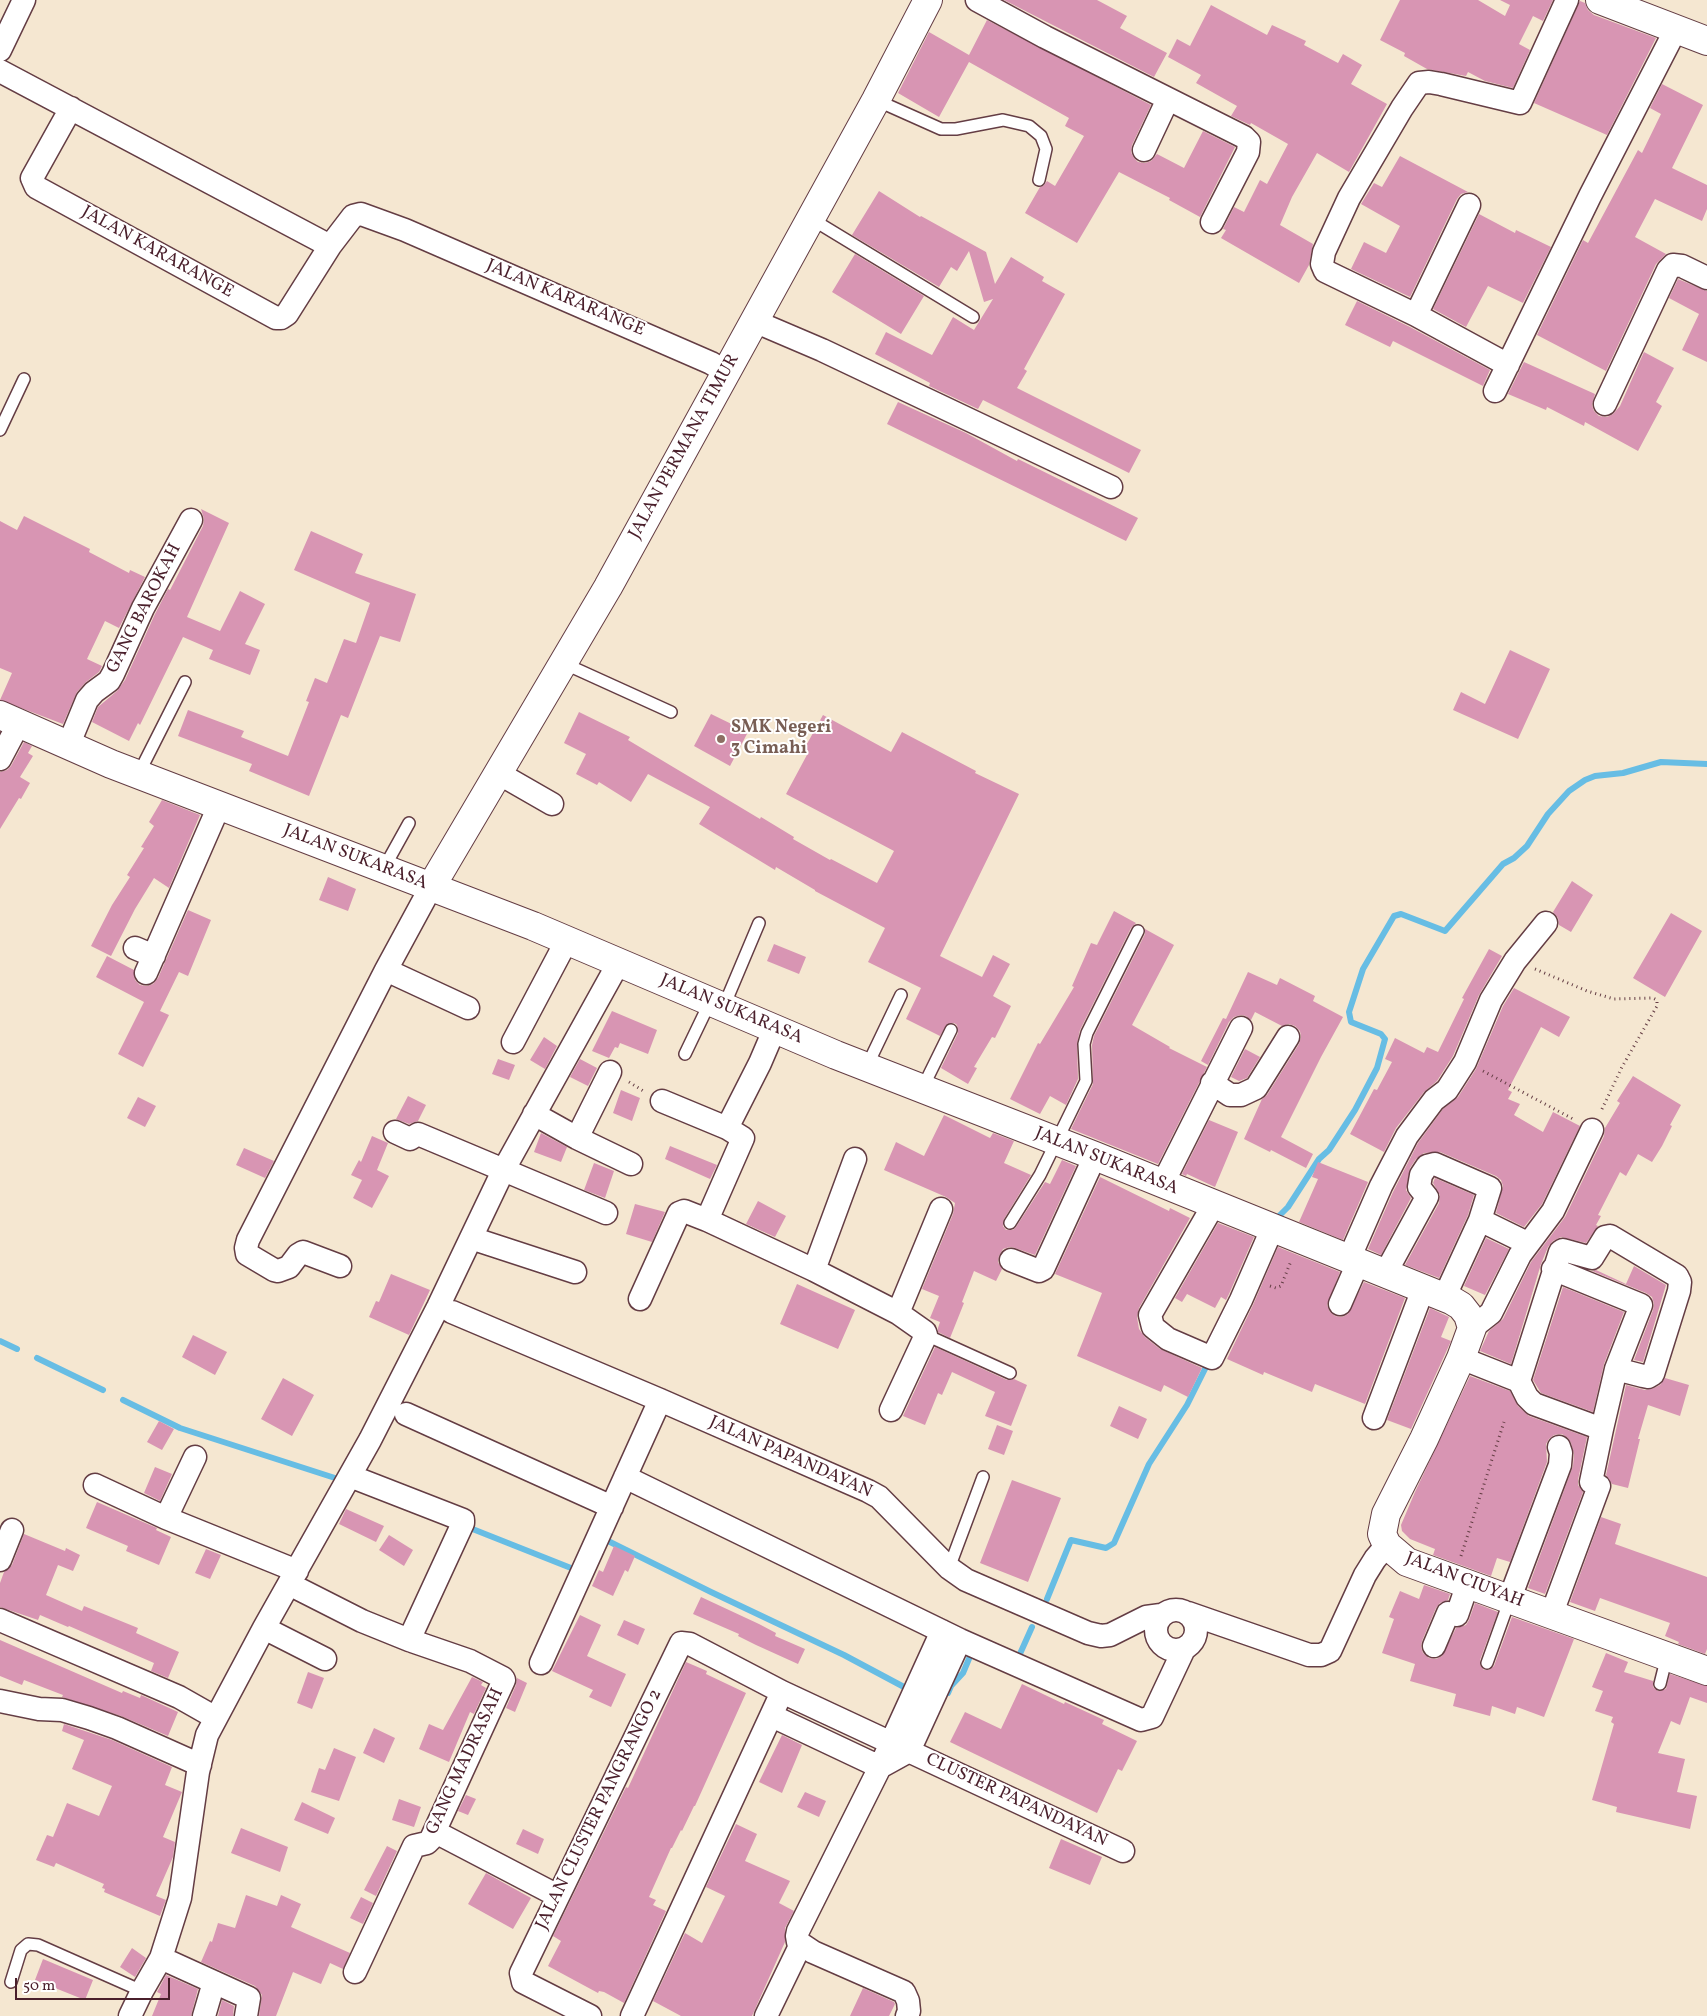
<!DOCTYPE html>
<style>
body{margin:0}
#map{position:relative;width:1707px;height:2016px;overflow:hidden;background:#f5e7d1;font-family:Vollkorn,serif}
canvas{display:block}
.scale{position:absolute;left:15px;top:1978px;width:155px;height:22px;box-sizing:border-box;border:2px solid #4a1f2b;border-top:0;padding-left:6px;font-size:15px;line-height:18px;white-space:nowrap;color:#4a1f2b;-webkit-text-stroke:4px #fff;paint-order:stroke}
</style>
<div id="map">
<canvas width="1707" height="2016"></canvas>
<div class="scale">50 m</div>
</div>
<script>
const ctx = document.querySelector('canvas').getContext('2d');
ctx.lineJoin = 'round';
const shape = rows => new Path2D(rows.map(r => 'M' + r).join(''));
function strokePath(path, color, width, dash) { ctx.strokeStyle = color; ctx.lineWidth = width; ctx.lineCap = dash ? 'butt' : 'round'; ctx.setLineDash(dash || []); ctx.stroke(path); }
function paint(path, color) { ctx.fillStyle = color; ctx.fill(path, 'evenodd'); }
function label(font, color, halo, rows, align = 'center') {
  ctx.font = font + ' Vollkorn,serif'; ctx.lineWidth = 4; ctx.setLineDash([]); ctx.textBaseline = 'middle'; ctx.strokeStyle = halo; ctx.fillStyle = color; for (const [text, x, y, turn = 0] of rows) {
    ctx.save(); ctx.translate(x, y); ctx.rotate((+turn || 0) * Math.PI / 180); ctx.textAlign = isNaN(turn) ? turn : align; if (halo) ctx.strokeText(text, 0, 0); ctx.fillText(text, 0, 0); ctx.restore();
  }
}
strokePath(shape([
 [1274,1221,1288,1207,1319,1159,1329,1150,1355,1110,1377,1068,1385,1039,1381,1034,1351,1022,1349,1012,1363,969,1394,916,1401,914,1445,931,1503,864,1514,858,1527,846,1548,814,1569,791,1585,780,1595,776,1623,773,1661,762,1707,764],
 [0,1341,17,1349],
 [37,1358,103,1390],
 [123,1400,180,1428,335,1478],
 [470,1528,576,1570],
 [608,1541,711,1592,844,1655,904,1687],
 [1047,1599,1071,1540,1106,1548,1114,1543,1149,1464,1187,1405,1209,1361],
 [1019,1656,1032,1627],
 [948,1693,951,1686,963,1673,971,1654,975,1656]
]), '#67bde4', 6);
paint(shape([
 [1004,0,1097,0,1127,16,1120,28,1167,53,1154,77],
 [1400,0,1478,0,1505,16,1510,5,1500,0,1553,0,1543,21,1533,16,1519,44,1530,50,1513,88,1485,81,1468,72,1466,76,1427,69,1404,56,1405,53,1380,40],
 [1580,1,1585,3,1588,10,1594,15,1656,38,1607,135,1534,103],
 [1211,5,1267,35,1272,25,1306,41,1304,45,1338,63,1343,54,1362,65,1351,84,1387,104,1349,172,1317,153,1292,197,1280,225,1313,244,1309,265,1299,283,1221,238,1226,230,1223,229,1234,207,1244,212,1260,180,1267,184,1288,144,1251,123,1250,125,1231,116,1237,106,1196,83,1201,75,1168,57,1177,39,1190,46],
 [987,20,1151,105,1132,145,1131,152,1134,158,1138,162,1145,163,1151,161,1157,154,1184,168,1203,131,1235,147,1200,217,1169,200,1170,198,1119,172,1077,243,1025,213,1040,187,1044,185,1047,181,1055,186,1084,136,1065,126,1069,118,969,62,939,117,898,93,929,32,969,55],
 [1662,84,1703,105,1672,168,1707,185,1707,209,1702,221,1655,199,1635,237,1666,254,1656,264,1606,371,1537,335,1583,240,1588,243,1638,150,1642,153,1661,114,1650,108],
 [1400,156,1468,192,1461,194,1457,199,1410,297,1351,269,1364,242,1386,253,1400,226,1361,204,1374,183,1382,187],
 [879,191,920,217,921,216,986,252,995,284,1011,257,1044,277,1042,281,1065,294,1024,369,1027,371,1017,388,1141,450,1129,473,983,400,978,409,929,386,930,383,875,354,886,332,932,355,953,317,974,330,993,299,984,302,969,251,957,271,951,267,939,287,852,235],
 [1479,214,1515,233,1516,230,1551,247,1523,303,1488,286,1466,327,1433,309],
 [855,254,924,296,901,334,832,292],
 [1678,279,1707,291,1707,362,1682,350,1699,314,1669,298],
 [1357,301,1410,327,1490,370,1483,386,1393,341,1390,347,1345,325],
 [1644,352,1674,368,1656,402,1662,406,1638,451,1585,422,1584,426,1547,407,1546,410,1508,394,1524,362,1595,394,1592,405,1594,411,1599,416,1607,417,1613,414,1620,406],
 [898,402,966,433,1017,461,1018,459,1138,518,1126,541,887,424],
 [201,509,229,523,187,617,220,631,240,591,265,604,245,644,260,650,250,675,209,659,213,650,183,637,140,725,138,723,129,741,92,722,98,707,117,691,125,680,155,614,168,589,170,590,203,526,204,519],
 [24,516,90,549,89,552,129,573,130,570,145,577,119,628,105,621,87,659,102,666,99,672,86,682,77,692,63,724,0,700,12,673,0,668,0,521,17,530],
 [311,531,363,554,355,573,416,594,400,642,380,636,348,718,341,715,309,796,249,771,252,764,178,736,188,710,244,731,241,737,288,756,309,702,306,701,315,678,327,683,344,639,356,643,370,603,294,570],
 [1510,650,1550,669,1518,739,1453,710,1461,692,1485,704],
 [579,712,630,737,628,740,760,819,761,817,794,837,793,839,830,860,831,859,877,883,894,851,786,794,808,753,803,751,823,715,891,752,902,732,976,771,975,773,1019,794,940,956,982,977,993,955,1010,964,993,996,1011,1006,995,1038,992,1037,974,1067,977,1068,968,1084,941,1068,958,1033,957,1025,954,1023,947,1024,940,1036,906,1019,921,988,868,962,885,928,815,891,815,890,776,867,775,870,699,824,710,807,648,774,631,802,599,782,597,785,576,774,586,754,564,743],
 [711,714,748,732,730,766,694,746],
 [24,742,32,746,28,753,33,756,20,777,30,783,21,799,19,798,0,829,0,772,7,770,11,766],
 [162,800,200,815,169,888,154,878,135,909,111,956,91,946,112,905,130,877,127,875,144,848,141,847,154,826,149,822],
 [328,877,356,889,348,911,319,900],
 [1572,881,1593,895,1571,932,1559,925,1558,918,1553,912],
 [188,910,211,920,188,976,179,972,160,1011,169,1015,143,1067,118,1054,144,1002,96,977,107,956,134,970,135,980,140,985,147,986,153,984,158,978],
 [1114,911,1136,923,1131,928,1080,1030,1077,1044,1078,1079,1066,1105,1050,1096,1040,1114,1010,1099,1038,1043,1040,1044,1074,987,1072,986,1091,943,1097,945],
 [1671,913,1702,931,1665,997,1633,978],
 [1145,929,1174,945,1132,1025,1170,1047,1169,1048,1207,1067,1158,1164,1071,1129,1093,1084,1092,1045,1094,1036,1145,934],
 [774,944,806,957,799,974,767,961],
 [1489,949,1502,956,1479,995,1453,1056,1437,1081,1424,1092,1396,1128,1384,1152,1350,1134,1374,1089,1377,1090,1392,1062,1385,1059,1395,1038,1424,1053,1427,1047,1438,1052,1464,999,1462,998],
 [1248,972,1277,985,1280,978,1315,996,1313,1001,1343,1017,1321,1057,1281,1137,1313,1154,1306,1168,1271,1150,1270,1152,1244,1139,1262,1099,1267,1095,1299,1044,1301,1037,1300,1031,1295,1026,1289,1024,1282,1026,1255,1012,1251,1020,1246,1016,1241,1015,1234,1017,1229,1022,1208,1065,1201,1061,1223,1018,1226,1019],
 [1514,988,1570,1017,1559,1037,1541,1027,1508,1090,1512,1092,1508,1099,1520,1104,1514,1115,1543,1132,1553,1112,1580,1126,1542,1204,1524,1227,1496,1213,1503,1186,1501,1180,1496,1176,1440,1152,1424,1153,1416,1159,1410,1168,1406,1190,1411,1198,1381,1255,1368,1249,1393,1192,1418,1143,1443,1109,1458,1097,1476,1069,1503,1006],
 [612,1011,657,1030,648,1054,620,1043,618,1048,615,1047,609,1058,592,1051],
 [544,1037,557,1046,545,1069,530,1060],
 [1245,1049,1260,1057,1247,1078,1239,1081,1231,1077],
 [498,1059,515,1065,509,1080,492,1074],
 [580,1059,597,1068,588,1086,570,1077],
 [1633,1076,1681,1105,1670,1125,1672,1126,1662,1146,1652,1162,1638,1154,1626,1176,1620,1172,1598,1215,1601,1216,1596,1225,1598,1226,1586,1243,1561,1237,1553,1241,1548,1247,1541,1264,1511,1364,1480,1351,1489,1331,1503,1319,1531,1262,1565,1217,1604,1136,1605,1128,1620,1103,1617,1101],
 [621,1090,640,1098,632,1121,613,1113],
 [408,1096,426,1105,418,1121,409,1124,396,1119],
 [138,1097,156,1106,145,1127,127,1118],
 [944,1115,990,1138,993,1133,1014,1141,1004,1163,1031,1175,1004,1219,1003,1226,1006,1230,1013,1230,1016,1227,1045,1182,1050,1184,1062,1160,1076,1166,1035,1255,1015,1248,1010,1247,1003,1249,999,1256,998,1262,1002,1269,996,1281,974,1271,962,1302,964,1303,950,1338,938,1332,938,1328,940,1322,930,1318,939,1296,922,1289,953,1214,955,1203,946,1197,884,1170,896,1142,924,1156],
 [1209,1120,1238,1132,1215,1187,1187,1174,1186,1176,1182,1174],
 [541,1133,567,1147,561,1162,534,1152],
 [372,1136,388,1143,377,1170,389,1176,372,1208,353,1198,362,1180,351,1175,359,1160,361,1162],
 [670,1146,717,1165,710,1179,665,1159],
 [244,1148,274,1161,265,1178,236,1165],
 [1318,1162,1368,1182,1343,1240,1299,1222,1318,1179,1312,1177],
 [594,1163,614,1171,605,1198,584,1190],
 [1100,1177,1169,1211,1170,1208,1190,1218,1139,1308,1137,1317,1139,1329,1145,1337,1160,1349,1202,1368,1188,1397,1164,1385,1161,1392,1077,1356,1102,1293,1055,1274],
 [1435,1178,1474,1195,1468,1215,1439,1278,1405,1265,1439,1203,1440,1195,1433,1183],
 [758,1201,786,1216,775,1237,746,1224],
 [635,1204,665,1212,652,1242,626,1234],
 [1218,1223,1254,1237,1229,1294,1226,1300,1221,1297,1215,1308,1187,1294,1182,1302,1175,1298],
 [1486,1238,1509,1249,1485,1295,1464,1286],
 [1278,1247,1340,1272,1327,1305,1330,1312,1335,1316,1342,1317,1348,1314,1364,1282,1405,1298,1365,1404,1315,1384,1312,1392,1264,1372,1263,1375,1227,1359,1253,1305],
 [1634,1266,1666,1285,1643,1362,1634,1360,1653,1310,1654,1304,1652,1297,1646,1293,1592,1271,1596,1270,1626,1284],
 [391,1274,430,1290,409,1335,369,1317,376,1301,379,1302],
 [797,1284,855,1310,838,1349,780,1324],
 [1563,1287,1624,1312,1604,1364,1593,1412,1541,1393,1533,1380],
 [1430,1308,1449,1317,1441,1337,1451,1341,1411,1429,1387,1420],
 [193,1335,227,1352,215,1375,182,1357],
 [935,1347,1007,1380,1014,1379,1027,1385,1011,1426,985,1416,995,1392,952,1372,942,1395,938,1393,925,1425,903,1416],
 [1470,1376,1510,1391,1518,1406,1529,1416,1587,1437,1578,1480,1578,1485,1583,1492,1545,1594,1528,1588,1573,1466,1574,1454,1571,1443,1568,1438,1562,1434,1554,1435,1549,1439,1546,1444,1547,1462,1510,1562,1497,1558,1491,1576,1433,1555,1435,1549,1410,1539,1402,1531,1401,1525,1415,1492],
 [283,1378,314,1395,292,1436,261,1419],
 [1665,1378,1689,1385,1680,1416,1648,1405,1638,1439,1640,1439,1628,1488,1612,1484,1606,1475,1626,1385,1645,1390,1654,1388,1660,1385],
 [1119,1406,1147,1419,1138,1439,1110,1426],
 [159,1421,174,1429,162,1450,147,1442],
 [997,1425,1013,1431,1004,1455,988,1449],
 [155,1467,172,1474,160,1501,144,1493],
 [1012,1480,1061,1498,1028,1582,980,1563],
 [97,1502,157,1528,156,1530,171,1537,159,1565,126,1551,128,1546,86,1528],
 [346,1509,384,1526,376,1542,339,1524],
 [1601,1517,1621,1524,1615,1544,1707,1577,1707,1649,1705,1654,1678,1644,1679,1642,1665,1636,1670,1623,1600,1598,1595,1611,1570,1602],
 [24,1534,65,1551,66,1548,80,1555,73,1571,58,1565,46,1595,82,1611,84,1606,138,1628,136,1633,179,1652,168,1678,151,1671,154,1663,69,1626,68,1627,40,1615,38,1620,0,1607,0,1583,4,1572,12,1565],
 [389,1535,413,1550,404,1566,379,1550],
 [614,1546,635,1556,628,1572,625,1570,613,1596,592,1586,599,1570,603,1572],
 [206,1549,221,1555,210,1579,195,1573],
 [1424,1585,1450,1594,1448,1600,1440,1603,1436,1608,1422,1641,1421,1647,1423,1653,1429,1658,1436,1659,1442,1656,1456,1628,1466,1625,1469,1620,1475,1603,1498,1612,1480,1660,1480,1665,1484,1670,1489,1670,1494,1666,1512,1617,1574,1639,1544,1717,1517,1707,1515,1714,1492,1706,1490,1716,1453,1706,1456,1694,1410,1681,1415,1664,1382,1653,1394,1619,1389,1617,1400,1591,1419,1599],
 [701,1597,759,1624,776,1633,775,1636,805,1649,798,1664,756,1645,738,1636,739,1634,693,1614],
 [580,1615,601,1625,587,1656,626,1674,611,1707,589,1697,593,1690,552,1671],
 [624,1620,645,1629,638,1645,617,1635],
 [0,1640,122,1693,123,1691,140,1698,141,1695,178,1712,168,1736,121,1716,62,1697,63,1695,24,1680,22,1685,0,1676],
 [1606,1653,1628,1662,1624,1672,1653,1681,1653,1687,1658,1691,1666,1689,1670,1674,1707,1686,1707,1703,1690,1697,1680,1725,1671,1721,1658,1753,1685,1759,1677,1792,1697,1796,1690,1829,1616,1812,1617,1807,1592,1800,1614,1724,1611,1722,1613,1717,1595,1711,1603,1691,1592,1687],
 [686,1662,707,1671,706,1674,746,1693,695,1806,694,1806,682,1831,681,1830,672,1848,671,1848,649,1897,656,1900,653,1905,666,1911,624,2003,604,1992,599,1991,598,1993,548,1966,561,1941,553,1936,626,1787,628,1788],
 [308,1672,324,1678,312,1709,297,1703],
 [472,1677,483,1682,481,1685,486,1688,474,1714,470,1712,449,1762,419,1749,429,1724,443,1730],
 [517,1678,527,1683,515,1712,506,1708,516,1685],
 [1022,1684,1064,1704,1065,1702,1104,1720,1102,1724,1137,1741,1122,1771,1118,1769,1097,1813,950,1742,965,1712,1001,1729],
 [64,1724,112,1740,172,1767,165,1785,182,1792,163,1837,175,1842,173,1857,156,1896,166,1900,160,1916,104,1892,105,1889,102,1888,104,1884,56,1863,54,1867,36,1860,47,1835,53,1837,67,1803,99,1816,112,1786,72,1769,84,1740,62,1731],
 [374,1728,395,1738,384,1763,363,1753],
 [782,1735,802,1745,782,1793,759,1782],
 [334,1748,356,1757,339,1801,311,1792,319,1768,325,1770],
 [805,1792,826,1801,819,1817,797,1807],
 [466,1795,476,1799,468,1815,458,1811],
 [399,1799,421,1807,414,1827,392,1820],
 [302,1802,335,1818,328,1834,294,1820],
 [736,1824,757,1834,745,1861,790,1881,779,1903,794,1911,785,1928,785,1942,752,2016,681,2016,653,2001,685,1933,702,1943,725,1896,706,1887],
 [241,1828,288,1847,280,1872,231,1853],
 [523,1829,544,1839,538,1854,516,1844],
 [1061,1839,1102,1857,1090,1885,1049,1868],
 [387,1846,397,1851,376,1896,364,1890],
 [486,1873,531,1898,513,1929,468,1904],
 [246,1895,277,1906,281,1895,301,1904,291,1927,350,1953,343,1969,330,1963,321,1984,293,1972,276,2016,259,2016,262,1995,255,1986,201,1962,210,1941,212,1942,218,1923,235,1928],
 [361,1897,373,1903,363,1924,350,1918],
 [132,1948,146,1958,135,1977,120,1967],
 [43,1959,93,1980,85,2000,35,1980],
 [166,1975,198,1989,191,2016,152,2016,161,1994,157,1992],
 [863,1988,894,2002,895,2004,889,2016,850,2016],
 [222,2000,234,2006,233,2016,218,2016]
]), '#d895b3');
const service = shape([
 [876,100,941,129,956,129,1003,120,1029,126,1041,136,1046,149,1039,180],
 [810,218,973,317],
 [0,430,24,379],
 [563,663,671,712],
 [138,775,185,682],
 [384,868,409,823],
 [724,1006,759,923],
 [685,1054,710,1002],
 [867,1066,901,995],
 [922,1089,951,1030],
 [1010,1223,1040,1175,1086,1081,1084,1044,1087,1033,1138,931],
 [926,1335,1010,1373],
 [949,1568,983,1477],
 [1487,1663,1510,1599],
 [1660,1684,1667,1656],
 [11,1982,21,1950,28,1944,38,1945,142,1991]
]);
const minor = shape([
 [977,0,1045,37,1244,137,1249,142,1248,152,1212,222],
 [0,50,24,0],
 [0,71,330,246],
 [71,108,32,178,36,187,276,318,281,318,287,314,330,246,353,216,361,214,405,230,711,363,726,372],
 [1144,150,1168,99],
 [1416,315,1469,205],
 [754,321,822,350,1111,487],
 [1508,365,1416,315,1325,271,1322,264,1324,252,1349,198,1402,108,1419,83,1429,82,1441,84,1520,103,1567,0],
 [1495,391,1590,196,1676,29],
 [1605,404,1668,270,1673,265,1682,266,1707,278],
 [68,746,87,700,94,692,109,681,113,674,143,608,191,520],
 [0,759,18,725],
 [498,773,552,804],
 [135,948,154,956],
 [386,970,468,1008],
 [146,973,219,806],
 [513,1042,567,940],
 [1212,1083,1230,1095,1241,1095,1256,1088,1288,1037],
 [662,1101,727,1128,743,1138,707,1220],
 [534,1114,577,1138,631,1164],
 [727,1128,760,1063,775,1028],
 [395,1132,410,1139,418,1134,606,1213],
 [577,1138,610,1072],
 [1162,1185,1241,1028],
 [1214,1204,1150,1315,1153,1327,1168,1339,1212,1358,1241,1300,1272,1229],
 [1480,1220,1527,1243],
 [471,1238,575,1272],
 [1349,1259,1381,1186,1407,1136,1434,1100,1447,1090,1465,1062,1491,1000,1515,961,1546,923],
 [1011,1260,1039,1271,1043,1269,1095,1156],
 [340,1266,303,1252,298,1255,289,1267,278,1271,274,1270,247,1254,246,1248,248,1240,386,970,431,887],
 [814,1270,855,1159],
 [1385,1274,1427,1197,1419,1187,1421,1175,1427,1166,1435,1164,1490,1188,1480,1220,1444,1298],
 [640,1299,679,1213,684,1211,707,1220,814,1270,898,1313,925,1332,926,1335,891,1410],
 [1340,1304,1358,1263],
 [452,1312,660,1400,868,1491,879,1497,949,1568,966,1580,1088,1633,1101,1636,1110,1635,1146,1617,1161,1615],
 [898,1313,941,1209],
 [1472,1328,1491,1313,1520,1255,1553,1211,1592,1130],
 [1461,1358,1519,1381,1527,1397,1534,1404,1602,1429,1616,1369,1641,1305,1553,1269],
 [1519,1381,1560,1252,1563,1250,1592,1258,1605,1237,1610,1236,1677,1276,1680,1282,1679,1291,1653,1374,1648,1377,1643,1376,1616,1369],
 [406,1414,612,1507],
 [1374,1418,1423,1289],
 [350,1476,463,1520,463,1523,409,1640],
 [625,1477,960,1640,1141,1720,1152,1717,1184,1649],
 [95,1485,166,1518,297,1571],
 [166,1518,195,1457],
 [0,1560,12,1530],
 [289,1584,362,1621,409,1640,470,1661,503,1678,504,1680,431,1839,427,1843,414,1846,355,1972],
 [1510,1598,1560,1465,1561,1453,1559,1447],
 '1156 1630a20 20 0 1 1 40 0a20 20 0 1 1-40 0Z',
 [1188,1613,1309,1655,1321,1655,1330,1651,1365,1575,1375,1559,1387,1545],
 [1552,1613,1599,1486,1591,1482,1602,1429],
 [0,1620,179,1697,216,1718],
 [264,1628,325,1659],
 [1434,1646,1448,1613,1457,1615,1468,1583],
 [541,1663,660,1400],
 [0,1701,39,1709,62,1710,89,1718,117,1728,200,1765],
 [772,1716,880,1767,942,1631],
 [445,1837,558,1896],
 [161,1958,249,1998,246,2016],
 [130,2016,142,1991,161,1958,180,1898,198,1772,207,1735,264,1628,370,1440,438,1307,503,1171,619,962],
 [204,2016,214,1982],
 [590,2016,523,1982,521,1973,681,1643,690,1644,782,1692,1123,1851],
 [632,2016,782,1692],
 [766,2016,801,1944],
 [907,2016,909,2011,908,2001,904,1992,813,1952,798,1942,797,1936,798,1931,880,1767,909,1751,960,1640]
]);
const tertiary = shape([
 [1600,0,1707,41],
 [0,715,111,764,533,926,836,1055,1095,1156,1451,1300,1461,1306,1468,1315,1472,1328,1461,1358,1424,1439,1386,1514,1382,1534,1387,1545,1407,1562,1707,1671],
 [431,887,608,587,876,100,928,0]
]);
strokePath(service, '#643d44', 14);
strokePath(minor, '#643d44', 25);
strokePath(tertiary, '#643d44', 30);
strokePath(shape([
 [1535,969,1587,991,1614,999,1653,998,1657,1000,1657,1006,1622,1067,1601,1111],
 [1483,1071,1575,1120],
 [629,1082,645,1092],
 [1270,1286,1276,1288,1281,1286,1291,1261],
 [1461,1556,1504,1422]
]), '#643d44', 3, [1, 4]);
strokePath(service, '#fff', 11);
strokePath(minor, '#fff', 22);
strokePath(tertiary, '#fff', 28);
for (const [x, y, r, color] of [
 [721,739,5,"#8d6e63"]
]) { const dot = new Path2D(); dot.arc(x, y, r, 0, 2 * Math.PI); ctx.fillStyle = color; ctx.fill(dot); strokePath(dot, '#fff', 2); }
label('18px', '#4a1f2b', '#fff', [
 ["JALAN KARARANGE",157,253,29],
 ["JALAN KARARANGE",565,299,23],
 ["JALAN PERMANA TIMUR",685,447,-61],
 ["GANG BAROKAH",145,609,-63],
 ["JALAN SUKARASA",355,858,21],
 ["JALAN SUKARASA",731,1010,23],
 ["JALAN SUKARASA",1106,1162,22],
 ["JALAN PAPANDAYAN",790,1458,24],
 ["JALAN CIUYAH",1464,1581,21],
 ["GANG MADRASAH",466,1762,-65],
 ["CLUSTER PAPANDAYAN",1016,1801,25],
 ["JALAN CLUSTER PANGRANGO 2",600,1810,-64]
]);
label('bold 18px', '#785e54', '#fff', [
 ["SMK Negeri",731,729],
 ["3 Cimahi",731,750]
], 'left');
</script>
